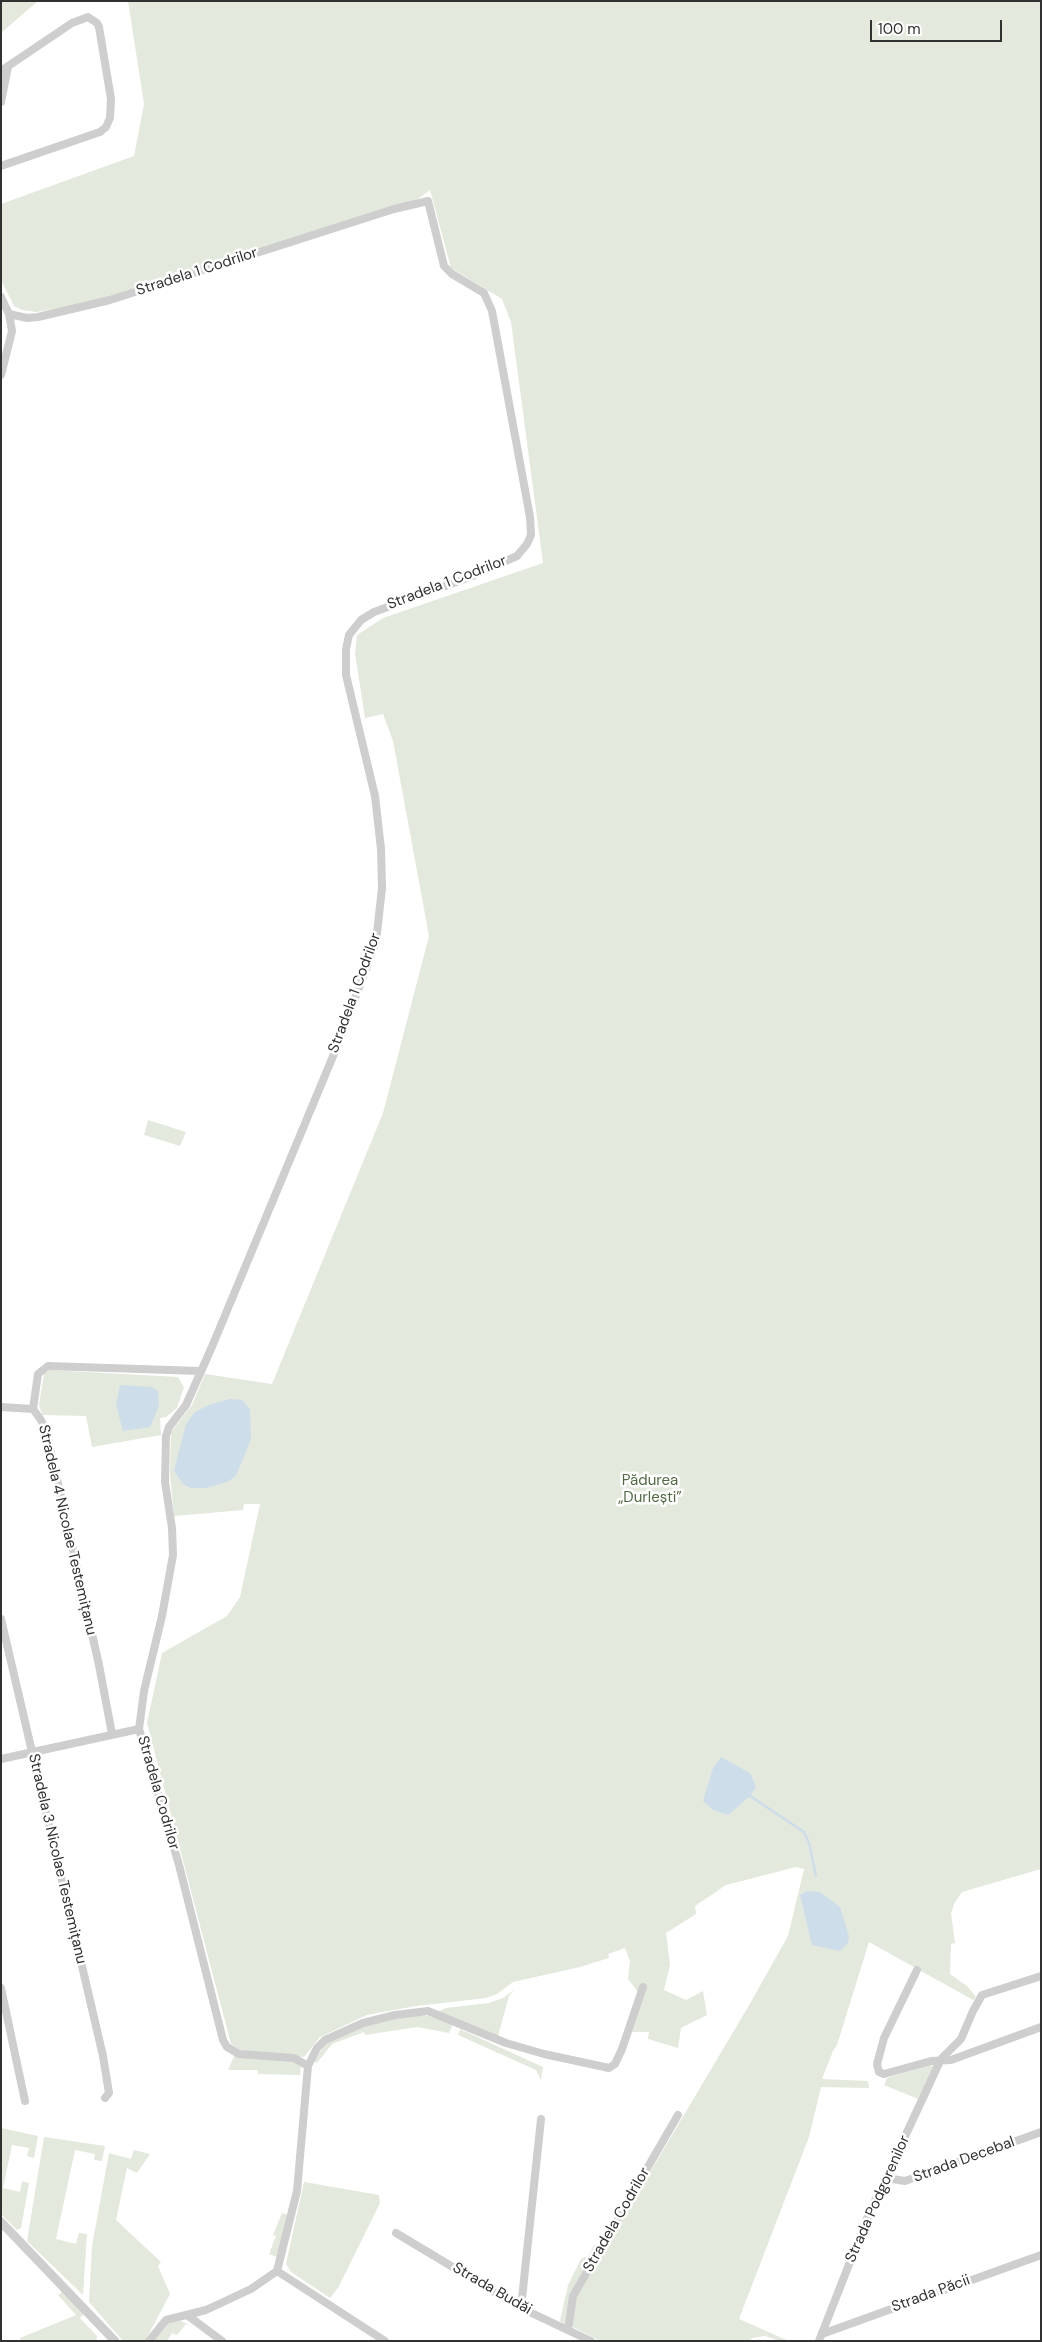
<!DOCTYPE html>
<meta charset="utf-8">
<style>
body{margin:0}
#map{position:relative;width:1042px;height:2342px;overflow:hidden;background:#fff;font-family:"DM Sans",sans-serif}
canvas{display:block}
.frame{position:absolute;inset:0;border:2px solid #313131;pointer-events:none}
.scale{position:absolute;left:870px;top:20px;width:132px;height:22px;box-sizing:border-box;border:2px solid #313131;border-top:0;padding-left:6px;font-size:15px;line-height:18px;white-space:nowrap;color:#313131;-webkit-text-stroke:4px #fff;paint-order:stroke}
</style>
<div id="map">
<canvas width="1042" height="2342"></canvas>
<div class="frame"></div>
<div class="scale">100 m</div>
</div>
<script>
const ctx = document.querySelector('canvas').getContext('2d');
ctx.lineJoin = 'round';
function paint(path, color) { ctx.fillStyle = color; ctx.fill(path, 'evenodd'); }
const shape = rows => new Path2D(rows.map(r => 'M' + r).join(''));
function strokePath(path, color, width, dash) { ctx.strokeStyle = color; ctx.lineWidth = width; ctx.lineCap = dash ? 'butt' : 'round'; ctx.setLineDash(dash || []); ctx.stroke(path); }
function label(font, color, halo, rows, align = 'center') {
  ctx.font = font + ' "DM Sans",sans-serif'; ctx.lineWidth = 5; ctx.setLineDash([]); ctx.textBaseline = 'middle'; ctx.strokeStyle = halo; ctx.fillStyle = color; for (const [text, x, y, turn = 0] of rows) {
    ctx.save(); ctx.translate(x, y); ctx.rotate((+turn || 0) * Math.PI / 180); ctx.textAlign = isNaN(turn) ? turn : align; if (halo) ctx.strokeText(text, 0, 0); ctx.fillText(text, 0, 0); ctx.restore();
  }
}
paint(shape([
 [1,1,38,1,1,33],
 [128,1,1041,1,1041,1869,962,1892,955,1902,951,1913,955,1943,951,1944,950,1974,967,1986,976,1997,973,2000,869,1942,837,2045,833,2051,822,2079,868,2081,869,2088,821,2087,809,2137,739,2319,789,2341,780,2341,765,2336,752,2338,750,2341,600,2341,571,2326,576,2297,748,2007,788,1936,804,1869,796,1867,726,1885,695,1906,696,1914,666,1933,670,1965,664,1990,686,2000,703,1991,707,2015,681,2028,678,2048,648,2039,649,2032,633,2032,626,2028,638,1992,628,1979,630,1961,625,1948,608,1954,609,1958,580,1967,513,1982,497,1994,486,1998,416,2006,367,2015,320,2037,304,2057,240,2050,231,2044,147,1723,162,1653,227,1616,240,1597,260,1504,244,1504,243,1510,174,1516,170,1474,171,1432,192,1405,205,1374,272,1384,383,1113,429,936,393,741,383,714,365,718,355,654,357,635,383,618,543,563,511,322,502,299,451,268,430,190,418,199,100,301,37,312,22,310,14,306,1,280,1,204,134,156,144,104],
 [148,1120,186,1132,180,1146,144,1135],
 [50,1370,178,1377,184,1387,177,1408,166,1417,160,1418,161,1435,92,1447,86,1416,42,1415,39,1405,44,1374],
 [514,1990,509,1996,498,2036,437,2012,446,2008,489,2003,503,1998],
 [414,2015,429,2016,453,2024,449,2033,417,2027,365,2035,364,2032,332,2044,317,2063,314,2061,326,2043,358,2028,396,2018],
 [460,2029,543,2067,541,2080,536,2070,458,2035],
 [234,2056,295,2061,301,2065,300,2075,258,2074,258,2070,228,2070],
 [929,2065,934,2066,918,2099,884,2085,887,2078],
 [1,2128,38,2136,34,2158,27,2156,29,2148,12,2145,3,2188,20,2192,22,2181,29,2183,21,2228,17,2230,1,2214],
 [44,2137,105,2146,102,2161,94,2160,95,2154,75,2150,56,2239,76,2244,79,2233,87,2234,83,2295,27,2241],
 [134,2150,150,2154,137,2173,127,2168,116,2220,161,2262,158,2266,170,2294,145,2341,123,2341,89,2302,92,2246,109,2153,131,2159],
 [304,2182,379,2195,380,2203,338,2288,330,2298,291,2272,286,2264],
 [282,2213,288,2215,277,2257,269,2254,276,2236,273,2235],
 [594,2245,598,2246,572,2292,564,2325,560,2321,568,2285,581,2259,589,2255],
 [62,2292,84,2314,80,2318,97,2336,96,2341,21,2341,20,2338,76,2315,58,2295],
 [178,2320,195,2327,186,2324,177,2335,172,2333,167,2341,153,2341,163,2326]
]), '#e3e9dd');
paint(shape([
 [120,1385,152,1387,158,1391,159,1406,150,1427,123,1431,116,1405],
 [230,1399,242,1400,250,1409,251,1439,236,1476,227,1482,206,1488,191,1488,183,1484,174,1471,186,1424,195,1412,211,1404],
 [721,1757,750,1773,756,1787,750,1796,728,1815,713,1810,703,1801,713,1768],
 [807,1891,820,1892,840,1907,849,1936,848,1943,840,1951,812,1945,800,1895]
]), '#ceddea');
strokePath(shape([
 [750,1796,804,1832,809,1843,816,1876]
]), '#ceddea', 2.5);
strokePath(shape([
 [1,71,72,23,88,17,97,23,99,27,111,99,110,118,106,127,100,132,1,166],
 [1,102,8,67],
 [1,297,9,314,27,318,38,317,110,300,394,209,428,201,444,266,452,274,484,293,492,311,530,517,531,535,527,544,517,556,470,577,374,612,361,620,349,635,346,649,346,675,375,796,381,849,382,888,376,942,336,1049,211,1349,186,1405,169,1427,166,1436,165,1482,172,1528,173,1555,162,1616,144,1691,139,1729,179,1865,223,2040,227,2047,239,2054,294,2058,308,2066],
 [1,375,12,331,9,314],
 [1,1407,33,1409],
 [33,1409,41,1420,47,1435,99,1665,112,1734],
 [33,1409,38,1374,48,1366,200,1371],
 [1,1619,103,2056,109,2093,105,2098],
 [1,1759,139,1729],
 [917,1970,884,2038,877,2064,879,2072,884,2074,931,2061,951,2060,1041,2027],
 [1,1988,25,2101],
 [886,2178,905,2181,1041,2132],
 [396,2233,521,2308,591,2341],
 [277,2271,385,2341],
 [521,2308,541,2119],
 [187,2315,222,2341],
 [568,2330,573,2296,678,2115],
 [822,2334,1041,2255],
 [149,2341,166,2320,206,2310,251,2289,277,2271,297,2191,308,2066,317,2048,325,2040,363,2023,395,2015,428,2011,506,2043,544,2054,609,2068,615,2064,622,2049,643,1987],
 [819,2341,868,2216,941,2059,961,2039,973,2011,982,1995,1041,1976]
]), '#cecece', 8);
strokePath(shape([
 [1,2222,115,2341]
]), '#cecece', 9);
label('15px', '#313131', '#fff', [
 ["Stradela 1 Codrilor",197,272,-18],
 ["Stradela 1 Codrilor",447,583,-21],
 ["Stradela 1 Codrilor",355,993,-70],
 ["Stradela 4 Nicolae Testemițanu",67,1530,77],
 ["Stradela Codrilor",158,1793,74],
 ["Stradela 3 Nicolae Testemițanu",57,1859,77],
 ["Strada Decebal",964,2160,-20],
 ["Strada Podgorenilor",878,2199,-66],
 ["Stradela Codrilor",617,2220,-60],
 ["Strada Budăi",492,2289,30],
 ["Strada Păcii",931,2294,-20]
]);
label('15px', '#516942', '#fff', [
 ["Pădurea",650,1481],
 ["„Durlești”",650,1498]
]);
</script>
